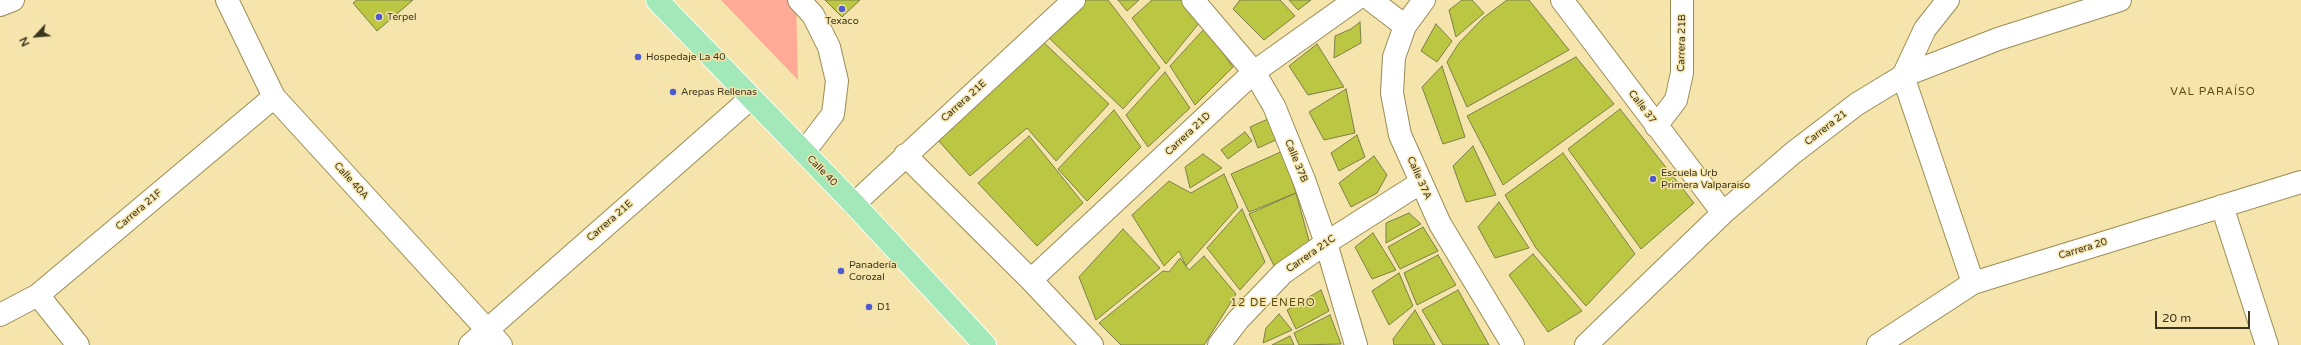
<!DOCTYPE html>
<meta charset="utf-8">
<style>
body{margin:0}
#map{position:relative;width:2301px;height:345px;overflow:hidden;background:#f5e4ab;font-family:"Varela Round",sans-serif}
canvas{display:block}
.north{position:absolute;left:16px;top:16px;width:40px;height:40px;-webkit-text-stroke:3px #f5e4ab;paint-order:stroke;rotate:244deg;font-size:11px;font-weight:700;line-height:16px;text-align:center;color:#3c361f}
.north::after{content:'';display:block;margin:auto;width:14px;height:18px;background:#3c361f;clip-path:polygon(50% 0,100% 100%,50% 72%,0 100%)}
.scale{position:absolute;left:2155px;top:311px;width:95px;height:18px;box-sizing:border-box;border:2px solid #3c361f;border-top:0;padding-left:5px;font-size:12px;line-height:14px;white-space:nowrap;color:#3c361f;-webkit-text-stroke:3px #f5e4ab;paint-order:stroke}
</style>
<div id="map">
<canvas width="2301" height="345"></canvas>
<div class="north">N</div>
<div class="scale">20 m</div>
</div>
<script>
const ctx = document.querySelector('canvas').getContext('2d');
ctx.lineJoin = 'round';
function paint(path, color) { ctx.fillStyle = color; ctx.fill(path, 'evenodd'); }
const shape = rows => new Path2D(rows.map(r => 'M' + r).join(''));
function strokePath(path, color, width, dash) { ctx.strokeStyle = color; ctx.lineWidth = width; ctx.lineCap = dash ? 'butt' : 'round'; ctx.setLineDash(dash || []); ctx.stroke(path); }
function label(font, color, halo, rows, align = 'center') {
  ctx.font = font + ' "Varela Round",sans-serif'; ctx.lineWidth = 3; ctx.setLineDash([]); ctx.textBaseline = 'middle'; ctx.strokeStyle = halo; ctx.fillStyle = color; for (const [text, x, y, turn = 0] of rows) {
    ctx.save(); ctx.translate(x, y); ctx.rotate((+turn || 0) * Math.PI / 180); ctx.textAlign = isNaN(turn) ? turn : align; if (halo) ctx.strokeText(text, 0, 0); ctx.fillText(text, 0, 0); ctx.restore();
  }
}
paint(shape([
 [721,0,796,0,798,80]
]), '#feaa96');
const building = shape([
 [357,0,413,0,377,31,353,3,357,0],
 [825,0,860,0,842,17,825,0],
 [1086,0,1108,0,1160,68,1123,109,1047,36,1086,0],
 [1118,0,1139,0,1127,11,1118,0],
 [1152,0,1182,0,1199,23,1166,64,1132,18,1152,0],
 [1240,0,1280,0,1295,16,1264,40,1233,9,1240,0],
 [1289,0,1311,0,1298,10,1289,0],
 [1462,0,1472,0,1484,13,1456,37,1449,10,1462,0],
 [1507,0,1529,0,1569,50,1467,107,1447,62,1459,43,1483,18,1507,0],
 [1360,22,1361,43,1334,58,1335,36,1351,29,1360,22],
 [1436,24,1452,41,1437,62,1421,51,1436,24],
 [1205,28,1233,67,1195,105,1170,66,1205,28],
 [1040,39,1109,104,1056,161,1027,128,970,176,938,140,1040,39],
 [1317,44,1344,87,1308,95,1289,66,1317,44],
 [1576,57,1614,104,1503,185,1467,116,1576,57],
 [1442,66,1465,137,1443,144,1422,87,1442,66],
 [1165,72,1190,108,1148,147,1126,115,1165,72],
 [1346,89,1355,133,1324,140,1309,112,1346,89],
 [1620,109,1694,203,1641,249,1568,149,1620,109],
 [1114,110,1141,147,1087,201,1058,169,1114,110],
 [1268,119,1276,140,1258,148,1250,127,1268,119],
 [1245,132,1252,141,1228,159,1221,150,1245,132],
 [1357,135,1365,157,1339,171,1331,153,1357,135],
 [1029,136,1083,203,1037,246,978,183,1029,136],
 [1473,146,1496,195,1466,202,1453,166,1473,146],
 [1283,151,1296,193,1249,212,1231,174,1283,151],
 [1563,153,1635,254,1586,306,1536,248,1505,195,1563,153],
 [1203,154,1222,168,1190,188,1185,167,1203,154],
 [1374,156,1387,175,1377,193,1351,207,1339,183,1374,156],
 [1224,174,1238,207,1186,266,1179,251,1164,266,1132,215,1169,181,1191,193,1224,174],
 [1296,193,1310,244,1275,268,1249,214,1296,193],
 [1499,202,1529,248,1495,258,1478,227,1499,202],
 [1242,209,1265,262,1240,290,1207,248,1242,209],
 [1409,213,1421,224,1386,243,1386,223,1409,213],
 [1423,227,1438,251,1400,269,1388,247,1423,227],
 [1123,229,1160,268,1096,320,1079,277,1123,229],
 [1373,233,1396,270,1372,279,1355,247,1373,233],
 [1533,254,1582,311,1548,332,1509,275,1533,254],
 [1438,255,1456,285,1417,305,1404,273,1438,255],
 [1204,256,1236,294,1204,345,1121,345,1099,323,1163,271,1169,272,1180,258,1189,270,1204,256],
 [1399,273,1413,306,1389,325,1372,291,1399,273],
 [1321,290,1329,311,1296,329,1287,310,1321,290],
 [1458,290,1489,345,1443,345,1422,310,1458,290],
 [1415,310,1435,345,1394,345,1393,339,1415,310],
 [1279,314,1292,330,1263,343,1266,328,1279,314],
 [1330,315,1341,344,1299,345,1294,333,1330,315],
 [1290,336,1294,345,1272,345,1290,336]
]);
paint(building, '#bbc642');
strokePath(building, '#7a804a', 1);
const minor = shape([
 [227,0,274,97,501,345],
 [799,0,813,15,829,47,837,81,833,114,804,152],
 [1193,0,1254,72,1274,106,1304,180,1326,243,1356,345],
 [1371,0,1405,26],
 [1424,0,1405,26,1394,57,1392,93,1400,135,1440,224,1513,345],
 [1562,0,1723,213],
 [1948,0,1925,29,1903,76,1973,283],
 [0,5,13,0],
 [1656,126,1676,100,1682,73,1682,0],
 [905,155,1031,280,1092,345],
 [854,204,1074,0],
 [2222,206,2267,345],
 [1031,280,1254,72,1355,0],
 [38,295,78,345],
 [0,315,38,295,274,97],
 [470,345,751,98],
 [1219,345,1238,320,1283,273,1326,243,1420,183],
 [1586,345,1723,213,1793,153,1857,104,1903,76,1998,39,2120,0],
 [1878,345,1973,283,2301,182]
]);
const highway = shape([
 [657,0,854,204,985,345]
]);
strokePath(minor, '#9b8c55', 24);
strokePath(highway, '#fff', 24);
strokePath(minor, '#fff', 22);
strokePath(highway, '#a3e8b8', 22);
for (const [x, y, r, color] of [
 [842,9,4,"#4e5ad0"],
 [379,17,4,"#4e5ad0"],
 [638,57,4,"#4e5ad0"],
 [673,92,4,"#4e5ad0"],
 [1653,179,4,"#4e5ad0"],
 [841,271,4,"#4e5ad0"],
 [869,307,4,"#4e5ad0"]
]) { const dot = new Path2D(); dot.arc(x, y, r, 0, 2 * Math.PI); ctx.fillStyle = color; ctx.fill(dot); strokePath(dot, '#f5e4ab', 1.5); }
label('10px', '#3c361f', '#f5e4ab', [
 ["Terpel",387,17],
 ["Texaco",842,21,"center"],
 ["Hospedaje La 40",646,57],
 ["Arepas Rellenas",681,92],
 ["Escuela Urb",1661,173],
 ["Primera Valparaiso",1661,185],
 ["Panadería",849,265],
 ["Corozal",849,277],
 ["D1",877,307]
], 'left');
label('10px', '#3c361f', '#f5e4ab', [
 ["Carrera 21B",1682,43,-89],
 ["Carrera 21E",964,101,-42],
 ["Calle 37",1642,107,53],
 ["Carrera 21",1826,128,-38],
 ["Carrera 21D",1188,134,-43],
 ["Calle 37B",1296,161,68],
 ["Calle 40",822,171,46],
 ["Calle 37A",1419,178,66],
 ["Calle 40A",351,181,48],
 ["Carrera 21F",139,210,-40],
 ["Carrera 21E",610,221,-41],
 ["Carrera 20",2083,249,-17],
 ["Carrera 21C",1311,254,-35]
]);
ctx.letterSpacing = '1px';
label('11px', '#5b4c13', '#f5e4ab', [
 ["VAL PARAÍSO",2213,92],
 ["12 DE ENERO",1273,303]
]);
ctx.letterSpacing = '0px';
</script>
